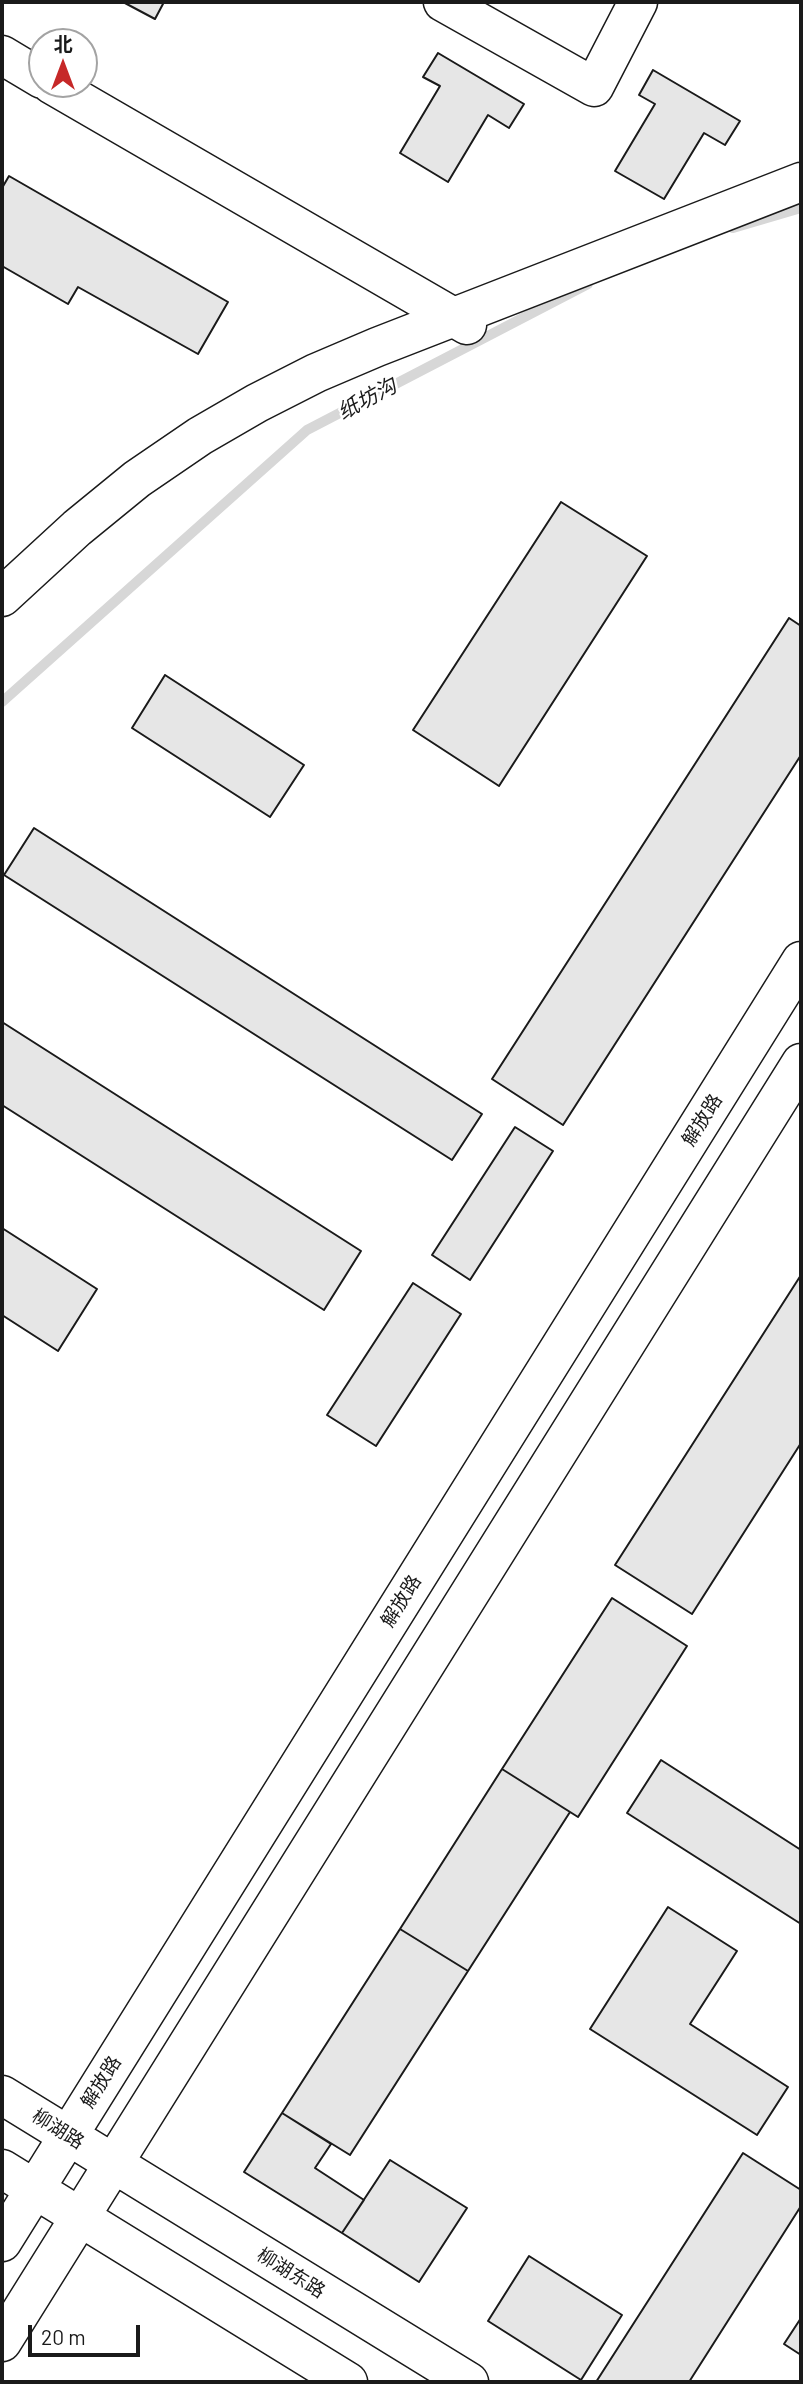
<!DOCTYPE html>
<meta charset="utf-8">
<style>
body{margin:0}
#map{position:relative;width:803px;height:2384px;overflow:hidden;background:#fff;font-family:Barlow,"Noto Sans SC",sans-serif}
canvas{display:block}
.frame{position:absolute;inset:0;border:4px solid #1a1a1a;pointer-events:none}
.north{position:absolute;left:28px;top:28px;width:70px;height:70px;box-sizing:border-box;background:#fff;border:2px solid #a3a3a3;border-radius:50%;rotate:0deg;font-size:19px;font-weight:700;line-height:28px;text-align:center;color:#1a1a1a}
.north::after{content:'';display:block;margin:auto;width:24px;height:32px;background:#c62828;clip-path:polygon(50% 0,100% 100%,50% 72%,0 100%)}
.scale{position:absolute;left:28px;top:2325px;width:112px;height:32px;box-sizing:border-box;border:4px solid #1a1a1a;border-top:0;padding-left:9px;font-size:21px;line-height:24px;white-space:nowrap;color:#1a1a1a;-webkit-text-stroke:5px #fff;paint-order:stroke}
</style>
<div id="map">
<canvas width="803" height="2384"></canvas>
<div class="frame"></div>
<div class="north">北</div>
<div class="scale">20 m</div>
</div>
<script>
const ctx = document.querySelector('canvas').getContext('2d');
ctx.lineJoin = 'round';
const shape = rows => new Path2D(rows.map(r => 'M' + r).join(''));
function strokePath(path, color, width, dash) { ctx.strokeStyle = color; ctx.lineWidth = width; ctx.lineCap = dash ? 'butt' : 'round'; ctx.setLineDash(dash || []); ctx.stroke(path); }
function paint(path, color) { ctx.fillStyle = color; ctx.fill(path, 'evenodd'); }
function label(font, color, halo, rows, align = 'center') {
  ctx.font = font + ' Barlow,"Noto Sans SC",sans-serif'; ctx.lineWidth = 5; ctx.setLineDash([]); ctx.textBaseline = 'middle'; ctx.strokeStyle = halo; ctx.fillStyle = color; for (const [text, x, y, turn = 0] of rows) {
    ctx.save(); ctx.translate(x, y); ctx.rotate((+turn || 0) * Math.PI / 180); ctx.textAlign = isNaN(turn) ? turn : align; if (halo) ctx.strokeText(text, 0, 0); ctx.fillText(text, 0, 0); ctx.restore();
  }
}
strokePath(shape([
 [733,228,801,208],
 [2,702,307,430,588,284]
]), '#d7d7d7', 10);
const building = shape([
 [123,2,164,2,155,19,123,2],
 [438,53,524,104,509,128,488,115,448,182,400,153,440,86,423,77,438,53],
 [653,70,740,121,725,145,704,133,664,199,615,171,655,104,639,95,653,70],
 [9,176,228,302,198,354,78,287,68,304,2,266,2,188,9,176],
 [561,502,647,556,499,786,413,730,561,502],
 [789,618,801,626,801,755,563,1125,492,1079,789,618],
 [165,675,304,765,270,817,132,728,165,675],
 [34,828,482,1114,452,1160,4,875,34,828],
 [2,1022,361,1251,324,1310,2,1105,2,1022],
 [515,1127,553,1151,470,1280,432,1255,515,1127],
 [2,1228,97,1289,58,1351,2,1315,2,1228],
 [801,1275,801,1443,692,1614,615,1565,801,1275],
 [413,1283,461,1314,376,1446,327,1415,413,1283],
 [612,1598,687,1646,578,1817,502,1769,612,1598],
 [661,1760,801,1850,801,1924,627,1813,661,1760],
 [502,1769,570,1812,468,1971,400,1929,502,1769],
 [668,1907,737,1951,690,2024,788,2087,757,2135,590,2029,668,1907],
 [400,1929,468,1971,350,2155,282,2113,400,1929],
 [282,2113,331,2144,315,2168,364,2200,342,2233,244,2172,282,2113],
 [743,2153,801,2190,801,2206,689,2382,596,2382,743,2153],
 [390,2160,467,2208,419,2282,342,2233,390,2160],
 [529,2256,622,2315,581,2380,488,2321,529,2256],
 [801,2318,801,2355,784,2344,801,2318]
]);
paint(building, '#e6e6e6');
strokePath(building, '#1a1a1a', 2);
const minor = shape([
 [443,2,594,87,638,2],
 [2,55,42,79],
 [51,84,467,325],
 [2,597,77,528,137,479,200,436,257,403,316,373,377,347,801,182]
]);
const major = shape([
 [2,2095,469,2382],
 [2,2169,348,2382],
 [2,2242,801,961],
 [2,2342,801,1063]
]);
strokePath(minor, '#1a1a1a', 41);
strokePath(major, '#1a1a1a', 41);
strokePath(minor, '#fff', 38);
strokePath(major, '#fff', 38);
label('19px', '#1a1a1a', '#fff', [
 ["解放路",702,1120,-58],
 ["解放路",401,1601,-58],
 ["解放路",101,2082,-58],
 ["柳湖路",58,2129,32],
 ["柳湖东路",291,2273,32]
]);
label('italic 21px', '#1a1a1a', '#fff', [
 ["纸坊沟",367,399,-28]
]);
</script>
